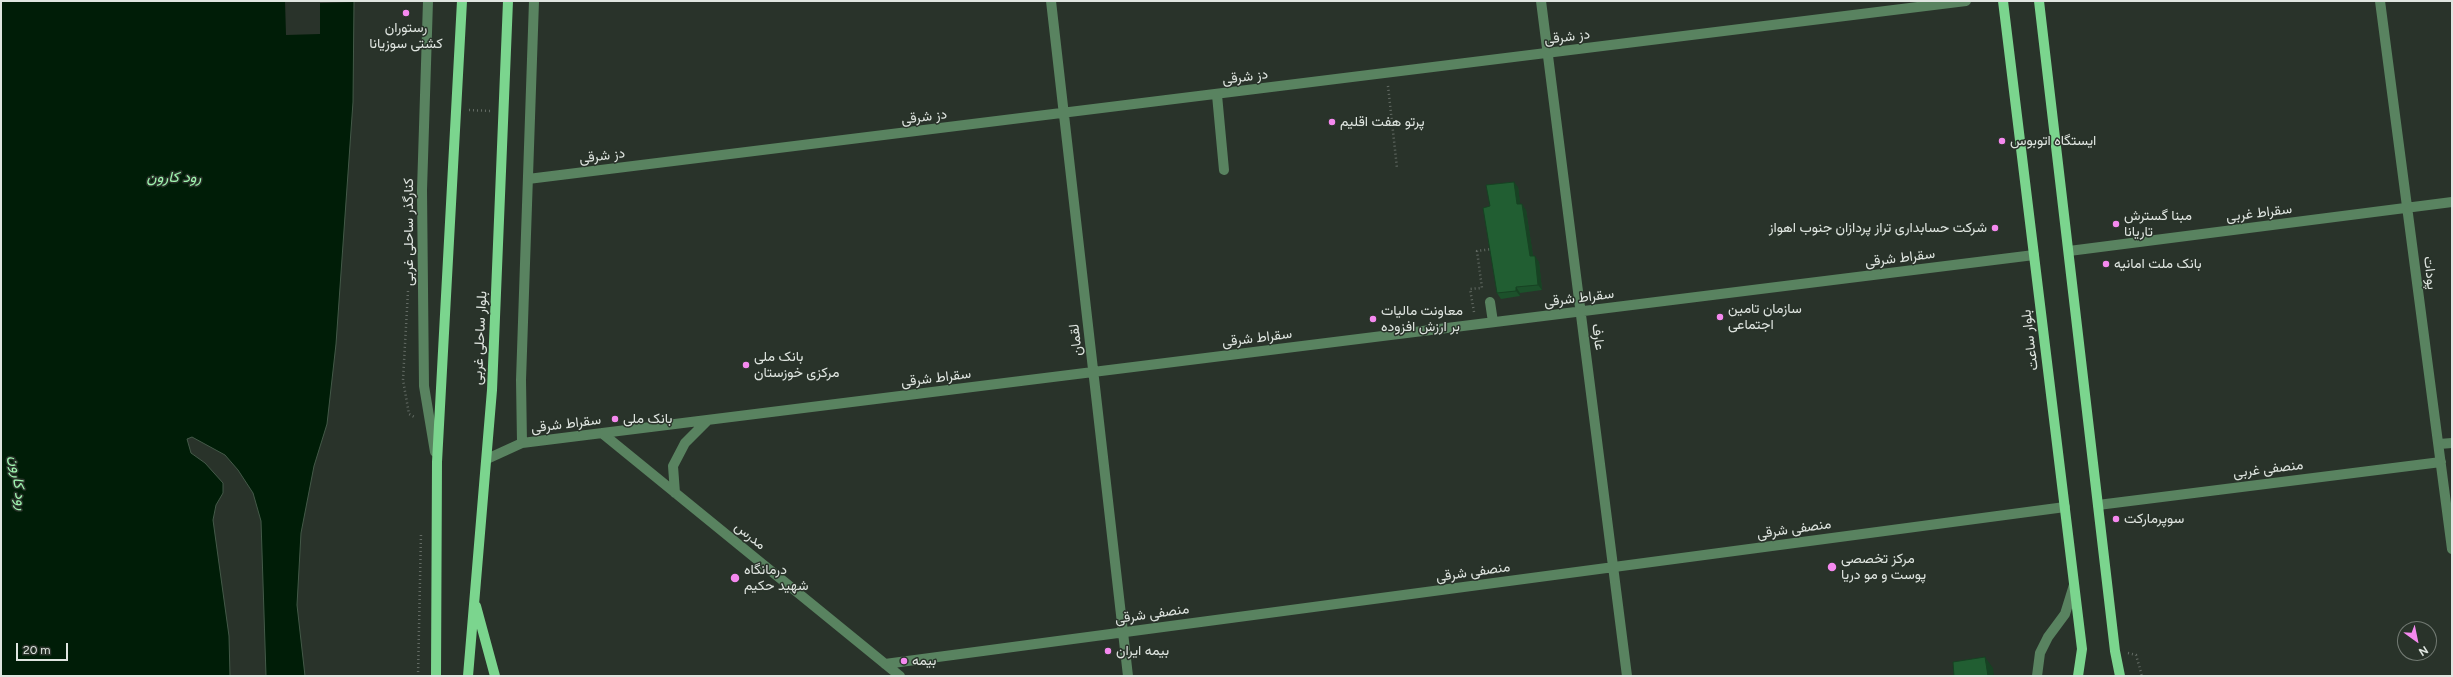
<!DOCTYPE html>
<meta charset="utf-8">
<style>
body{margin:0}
#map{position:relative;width:2453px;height:677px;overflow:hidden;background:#29332a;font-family:Figtree,sans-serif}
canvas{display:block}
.frame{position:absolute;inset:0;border:2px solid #dfe5e0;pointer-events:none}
.north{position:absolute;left:2397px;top:621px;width:40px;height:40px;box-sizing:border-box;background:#29332a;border:1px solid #727a73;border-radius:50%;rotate:147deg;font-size:11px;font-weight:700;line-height:16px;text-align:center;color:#dfe5e0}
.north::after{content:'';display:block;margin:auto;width:14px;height:18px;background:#f589ef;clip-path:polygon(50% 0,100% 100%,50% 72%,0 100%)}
.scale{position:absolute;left:16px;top:643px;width:52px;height:18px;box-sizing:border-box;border:2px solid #dfe5e0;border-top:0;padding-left:5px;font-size:12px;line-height:14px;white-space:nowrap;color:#dfe5e0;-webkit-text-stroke:3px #29332a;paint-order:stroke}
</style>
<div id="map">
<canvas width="2453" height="677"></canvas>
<div class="frame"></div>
<div class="north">N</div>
<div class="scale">20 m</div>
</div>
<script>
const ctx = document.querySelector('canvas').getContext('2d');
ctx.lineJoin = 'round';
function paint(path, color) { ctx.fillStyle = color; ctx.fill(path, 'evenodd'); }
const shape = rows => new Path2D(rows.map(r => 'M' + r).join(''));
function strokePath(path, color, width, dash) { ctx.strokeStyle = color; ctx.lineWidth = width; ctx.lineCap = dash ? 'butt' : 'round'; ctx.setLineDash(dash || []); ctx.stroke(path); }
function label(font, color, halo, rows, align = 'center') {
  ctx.font = font + ' Figtree,Vazirmatn,sans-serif'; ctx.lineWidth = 3; ctx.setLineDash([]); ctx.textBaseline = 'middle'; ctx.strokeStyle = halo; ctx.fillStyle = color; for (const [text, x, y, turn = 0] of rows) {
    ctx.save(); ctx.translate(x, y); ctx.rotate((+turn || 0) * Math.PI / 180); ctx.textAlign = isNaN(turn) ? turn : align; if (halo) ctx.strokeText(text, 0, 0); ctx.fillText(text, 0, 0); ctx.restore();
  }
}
const water = shape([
 [1,1,354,1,353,102,336,344,327,424,314,466,301,533,297,605,305,676,266,676,261,521,253,493,238,470,225,455,192,437,187,439,191,453,205,463,223,483,223,493,216,505,213,520,229,636,230,676,1,676,1,1]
]);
paint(water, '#001d07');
strokePath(water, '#435948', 1);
paint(shape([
 [285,1,354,1,354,2,320,3,320,34,286,35]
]), '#29332a');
strokePath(shape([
 [1388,86,1397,168],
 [469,110,490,111],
 [408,291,403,380,409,414,416,418],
 [1474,312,1470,289,1482,288,1477,251,1493,249],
 [2128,653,2136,655,2142,676],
 [418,676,421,533]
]), '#636b64', 2.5, [1, 3]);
strokePath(shape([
 [428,1,422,190,424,386,435,452],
 [1051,1,1128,676],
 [1541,1,1627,676],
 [2380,1,2452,549],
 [1217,95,1224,170],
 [528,179,1966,1],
 [2069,251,2452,202],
 [1490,302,1493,322],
 [602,433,900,676],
 [522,443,521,380,534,1],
 [2439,444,2452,443],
 [487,459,522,443,2034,255],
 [675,493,673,466,685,443,708,420],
 [2098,505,2441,462],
 [885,664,2065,507],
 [2037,676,2040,653,2048,637,2065,614,2074,585]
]), '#598360', 10);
strokePath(shape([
 [2003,1,2082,649,2078,676],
 [2039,1,2115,651,2120,676],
 [476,606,495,676],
 [436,676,437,462,462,1],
 [468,676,492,390,508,1]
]), '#7bd58e', 10);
paint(shape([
 [1518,187,1520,204,1526,210,1533,256,1539,262,1542,290,1520,293,1520,296,1501,299,1497,293,1490,206]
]), '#1c512b');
paint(shape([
 [1514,182,1518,187,1521,210,1517,204],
 [1522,204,1526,210,1534,262,1530,256],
 [1535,256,1539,262,1542,290,1538,285],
 [1516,287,1520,293,1520,296,1516,291],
 [1985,657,1993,668,1994,676,1988,676]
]), '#174223');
const building = shape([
 [1514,182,1517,204,1522,204,1530,256,1535,256,1538,285,1516,287,1516,291,1497,293,1483,208,1490,206,1486,185,1514,182],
 [1985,657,1988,676,1954,676,1953,662,1985,657]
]);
paint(building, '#215e32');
strokePath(building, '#174223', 1);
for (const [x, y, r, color] of [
 [406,13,4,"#f589ef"],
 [1332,122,4,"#f589ef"],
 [2002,141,4,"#f589ef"],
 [2116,224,4,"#f589ef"],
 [1995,228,4,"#f589ef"],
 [2106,264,4,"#f589ef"],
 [1720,317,4,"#f589ef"],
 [1373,319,4,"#f589ef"],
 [746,365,4,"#f589ef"],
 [615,419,4,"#f589ef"],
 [2116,519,4,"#f589ef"],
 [1832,567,5,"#f589ef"],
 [735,578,5,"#f589ef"],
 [1108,651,4,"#f589ef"],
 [904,661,4,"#f589ef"]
]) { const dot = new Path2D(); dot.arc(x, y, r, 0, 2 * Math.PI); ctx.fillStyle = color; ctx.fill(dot); strokePath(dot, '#29332a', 1.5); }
label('14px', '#dfe5e0', '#29332a', [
 ["رستوران",406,28,"center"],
 ["کشتی سوزیانا",406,44,"center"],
 ["پرتو هفت اقلیم",1340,122],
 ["ایستگاه اتوبوس",2010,141],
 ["مبنا گسترش",2124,216],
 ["تاریانا",2124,232],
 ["شرکت حسابداری تراز پردازان جنوب اهواز",1987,228,"right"],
 ["بانک ملت امانیه",2114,264],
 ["سازمان تامین",1728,309],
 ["اجتماعی",1728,325],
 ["معاونت مالیات",1381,311],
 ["بر ارزش افزوده",1381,327],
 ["بانک ملی",754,357],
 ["مرکزی خوزستان",754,373],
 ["بانک ملی",623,419],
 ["سوپرمارکت",2124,519],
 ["مرکز تخصصی",1841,559],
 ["پوست و مو دریا",1841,575],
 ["درمانگاه",744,570],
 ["شهید حکیم",744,586],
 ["بیمه ایران",1116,651],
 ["بیمه",912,661]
], 'left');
label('14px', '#dfe5e0', '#29332a', [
 ["دز شرقی",1567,37,-7],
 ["دز شرقی",1245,77,-7],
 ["دز شرقی",924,117,-7],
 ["دز شرقی",602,156,-7],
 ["سقراط غربی",2259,213,-7],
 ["کنارگذر ساحلی غربی",409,232,-90],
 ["سقراط شرقی",1900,258,-7],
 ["پودات",2430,273,83],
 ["سقراط شرقی",1579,298,-7],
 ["عارف",1598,337,83],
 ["بلوار ساحلی غربی",480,338,-87],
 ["سقراط شرقی",1257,338,-7],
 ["لقمان",1076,340,-97],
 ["بلوار ساعت",2030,340,-97],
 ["سقراط شرقی",936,378,-7],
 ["سقراط شرقی",566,424,-7],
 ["منصفی غربی",2268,469,-7],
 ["منصفی شرقی",1794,529,-8],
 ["مدرس",750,536,39],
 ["منصفی شرقی",1473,572,-8],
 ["منصفی شرقی",1152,614,-8]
]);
label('italic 15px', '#9ff5af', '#29332a', [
 ["رود کارون",174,178],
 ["رود کارون",18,483,82]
]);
</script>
